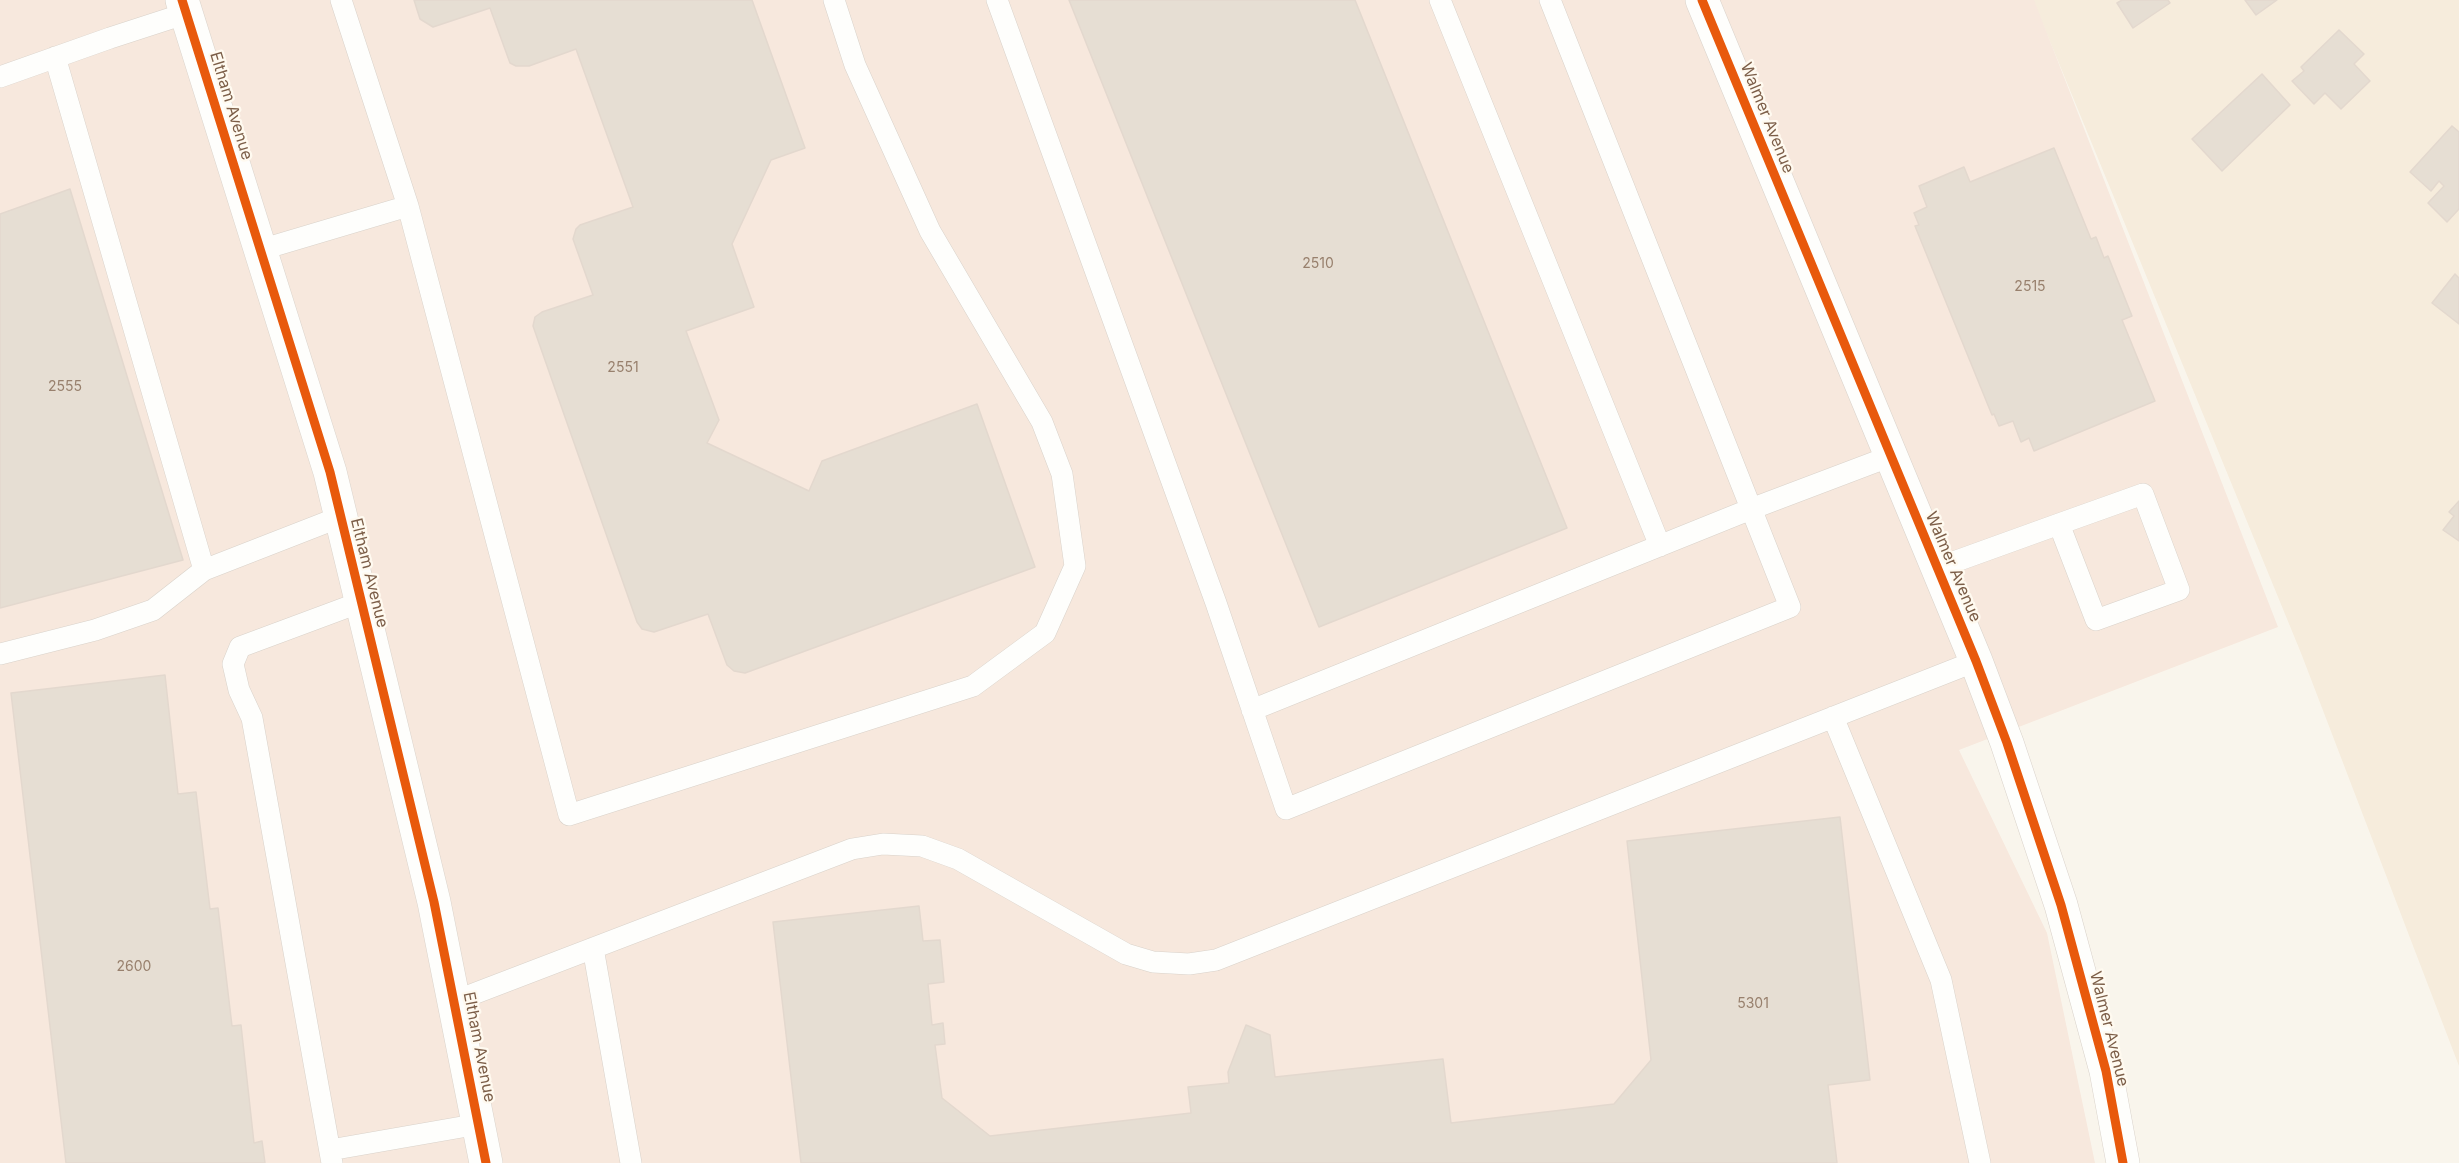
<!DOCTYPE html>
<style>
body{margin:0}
canvas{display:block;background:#f9f5ec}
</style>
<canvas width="2459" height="1163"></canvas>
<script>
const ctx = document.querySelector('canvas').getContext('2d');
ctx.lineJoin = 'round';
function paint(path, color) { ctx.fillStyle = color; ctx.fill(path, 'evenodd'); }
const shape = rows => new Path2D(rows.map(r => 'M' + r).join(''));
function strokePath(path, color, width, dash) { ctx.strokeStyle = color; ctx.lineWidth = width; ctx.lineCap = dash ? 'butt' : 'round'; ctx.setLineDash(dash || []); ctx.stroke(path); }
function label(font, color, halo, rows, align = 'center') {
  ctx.font = font + ' Inter,sans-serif'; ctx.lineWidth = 4.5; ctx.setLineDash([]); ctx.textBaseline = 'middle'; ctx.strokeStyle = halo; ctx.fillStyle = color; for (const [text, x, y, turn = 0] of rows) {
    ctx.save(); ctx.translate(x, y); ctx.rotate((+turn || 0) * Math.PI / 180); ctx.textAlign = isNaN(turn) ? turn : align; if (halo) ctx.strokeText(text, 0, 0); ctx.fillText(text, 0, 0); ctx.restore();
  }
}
paint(shape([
 [2033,0,2459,0,2459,1066,2301,653]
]), '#f6ecdc');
paint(shape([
 [0,0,2034,0,2278,627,1959,750,2047,933,2095,1163,0,1163]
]), '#f7e8dd');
const building = shape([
 [414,0,752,0,805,148,771,160,732,244,754,307,686,331,719,420,707,443,809,491,822,461,977,404,1035,567,745,673,734,671,727,665,708,614,654,632,642,629,637,622,533,326,535,317,542,312,593,295,573,239,576,229,580,225,633,207,576,49,529,66,516,66,510,63,490,8,433,27,420,19,414,0],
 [1069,0,1355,0,1567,528,1319,627,1069,0],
 [2122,0,2168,0,2170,3,2133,28,2117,3,2122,0],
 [2245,0,2277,0,2256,15,2245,0],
 [2339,30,2364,54,2354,64,2370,81,2341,109,2325,93,2314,104,2292,81,2304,71,2301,67,2339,30],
 [2262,74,2290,105,2222,171,2192,139,2262,74],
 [2452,126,2459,132,2459,209,2447,222,2428,203,2444,186,2439,181,2431,191,2410,172,2452,126],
 [2054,148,2091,239,2096,237,2104,258,2108,256,2132,316,2122,320,2155,401,2034,451,2029,438,2021,442,2013,421,1999,426,1994,414,1992,415,1915,226,1919,225,1914,213,1927,207,1919,186,1964,167,1970,182,2054,148],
 [70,189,183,560,0,608,0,214,70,189],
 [2455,274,2459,278,2459,324,2432,303,2455,274],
 [2459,501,2459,541,2443,530,2454,516,2449,512,2459,501],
 [165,675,178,794,196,792,210,909,218,908,232,1026,241,1025,254,1143,262,1141,265,1163,66,1163,11,693,165,675],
 [1840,817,1870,1080,1828,1085,1837,1163,801,1163,773,922,919,906,923,941,940,940,944,982,928,984,932,1025,943,1023,945,1044,935,1045,942,1098,990,1136,1191,1113,1188,1087,1229,1083,1228,1072,1246,1025,1270,1035,1275,1077,1443,1059,1451,1123,1614,1104,1651,1060,1627,841,1840,817]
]);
paint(building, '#e6ded3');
strokePath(building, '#e3d8ce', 1.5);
const lane = shape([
 [341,0,408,206,569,815,973,686,1045,633,1075,566,1062,474,1042,422,930,231,855,65,834,0],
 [997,0,1216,603,1286,809,1790,607,1550,0],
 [1440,0,1660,546],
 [55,57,204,570],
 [0,77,110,38,187,13],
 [260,250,408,206],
 [1937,568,2059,524,2143,494,2179,590,2096,620,2059,524],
 [0,654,95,630,153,610,204,570,340,517],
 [1252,710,1751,509,1891,456],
 [1833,717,1941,980,1980,1163],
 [593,948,631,1163],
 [455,1001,852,849,883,844,922,846,958,859,1126,954,1153,962,1189,964,1216,960,1976,661],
 [330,1150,479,1124],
 [332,1163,252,718,239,690,233,664,240,647,361,602]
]);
const street = shape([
 [182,0,330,472,434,902,486,1163],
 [1702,0,1976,661,2007,743,2061,905,2106,1071,2123,1163]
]);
strokePath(lane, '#d9d2ca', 22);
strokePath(street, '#d9d2ca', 34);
strokePath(lane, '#fefefc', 21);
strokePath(street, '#fefefc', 33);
strokePath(shape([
 [182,0,330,472,434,902,486,1163],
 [1702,0,1976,661,2007,743,2061,905,2106,1071,2123,1163]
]), '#e8590c', 9);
label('14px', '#98806d', null, [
 ["2510",1318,264],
 ["2515",2030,287],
 ["2551",623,368],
 ["2555",65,387],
 ["2600",134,967],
 ["5301",1753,1004]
]);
label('16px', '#7c5e48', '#fffaf0', [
 ["Eltham Avenue",231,106,73],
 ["Walmer Avenue",1767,118,68],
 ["Walmer Avenue",1953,567,67],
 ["Eltham Avenue",369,573,76],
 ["Walmer Avenue",2109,1029,76],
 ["Eltham Avenue",479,1047,79]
]);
</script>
